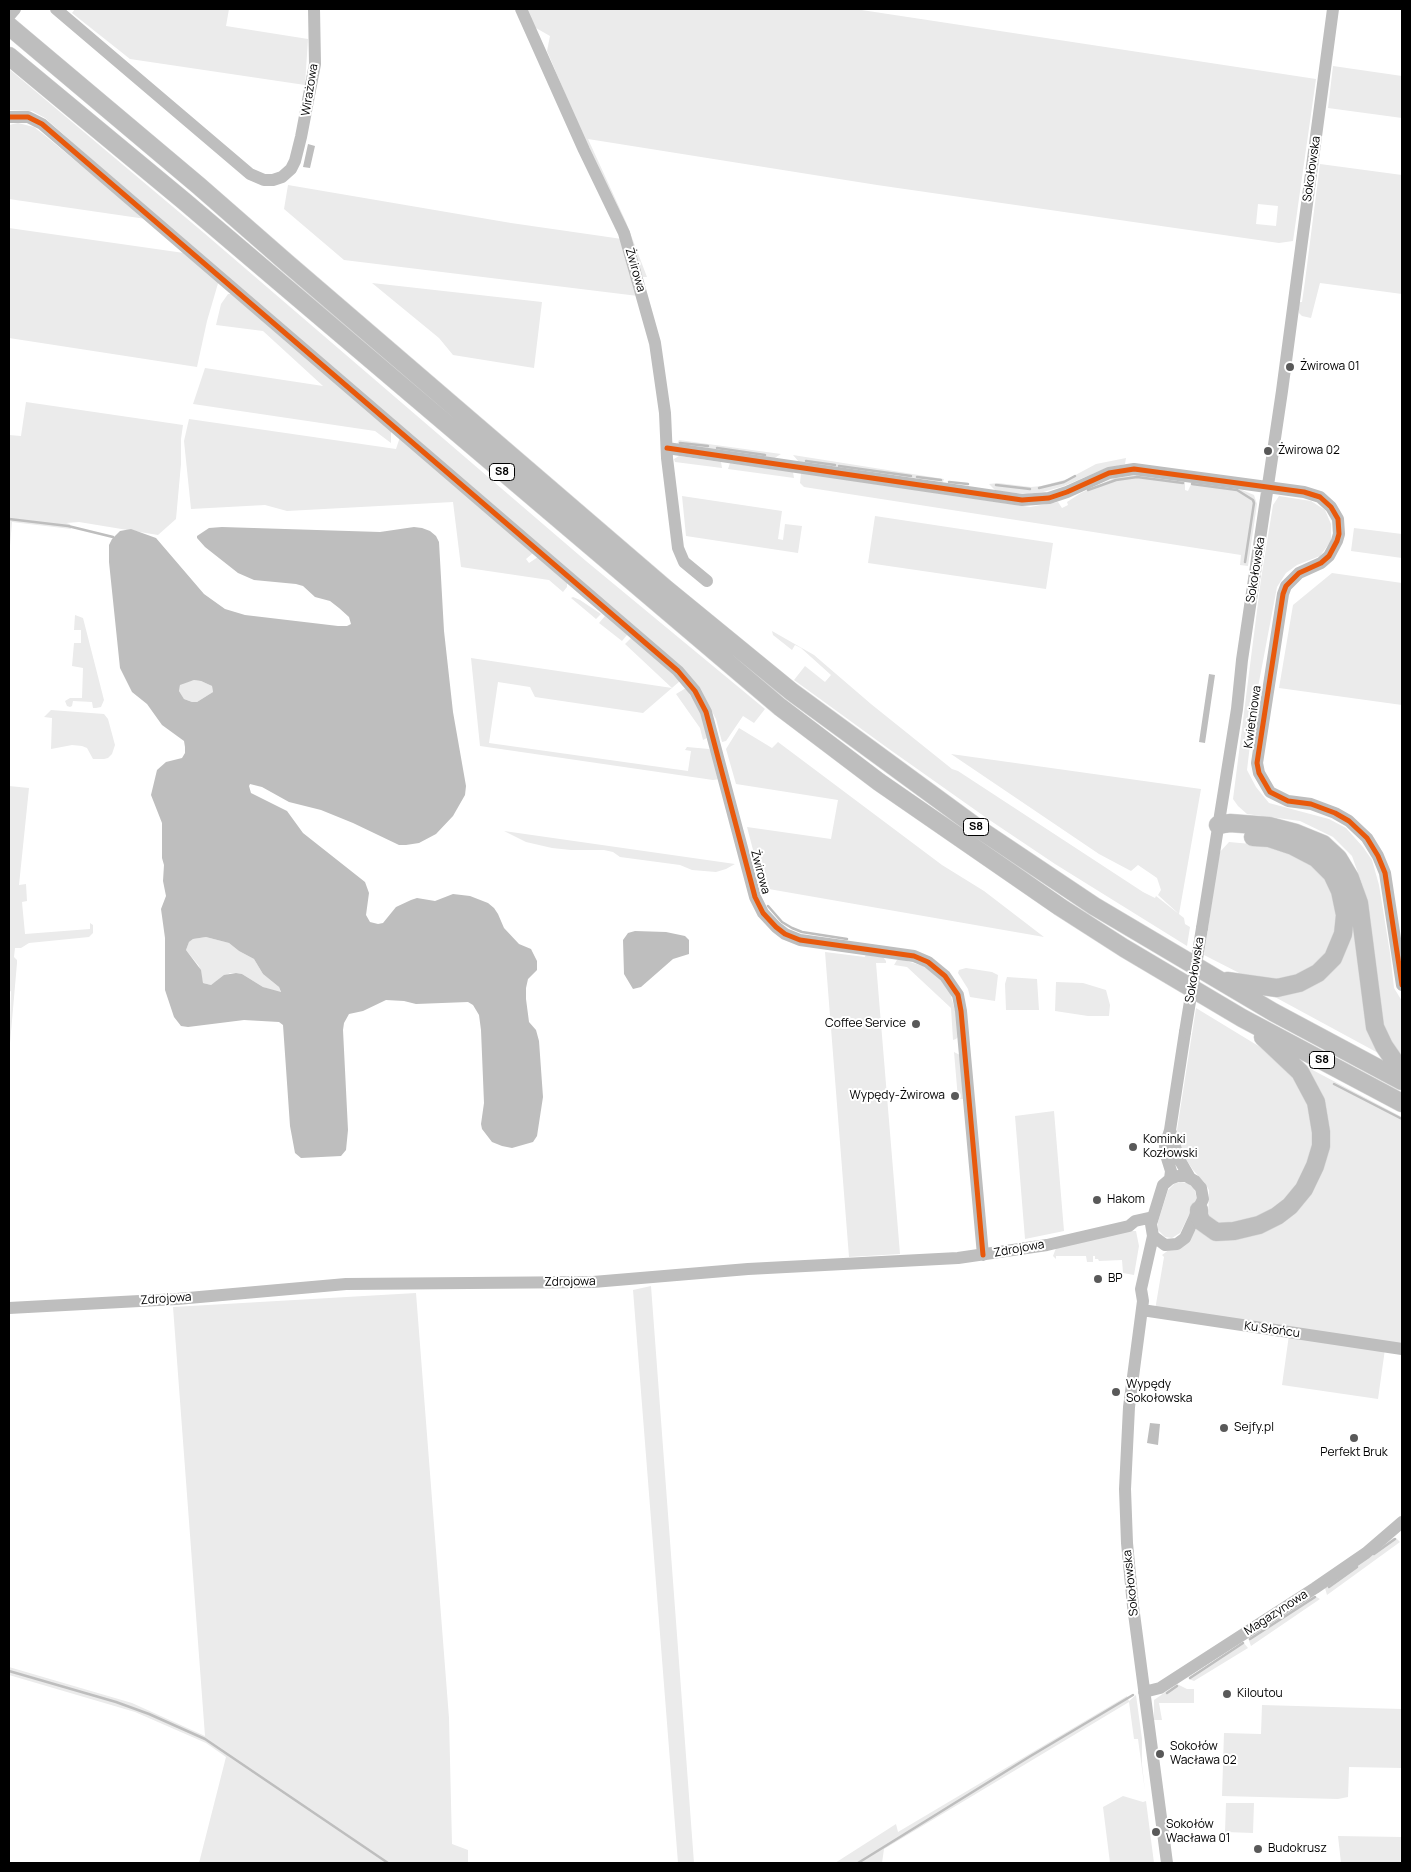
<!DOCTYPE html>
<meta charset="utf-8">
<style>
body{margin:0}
#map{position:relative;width:1411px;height:1872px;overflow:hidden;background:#fff;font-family:Manrope,sans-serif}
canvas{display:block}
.frame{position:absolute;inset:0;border:10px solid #000;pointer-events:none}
</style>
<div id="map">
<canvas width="1411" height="1872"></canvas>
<div class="frame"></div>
</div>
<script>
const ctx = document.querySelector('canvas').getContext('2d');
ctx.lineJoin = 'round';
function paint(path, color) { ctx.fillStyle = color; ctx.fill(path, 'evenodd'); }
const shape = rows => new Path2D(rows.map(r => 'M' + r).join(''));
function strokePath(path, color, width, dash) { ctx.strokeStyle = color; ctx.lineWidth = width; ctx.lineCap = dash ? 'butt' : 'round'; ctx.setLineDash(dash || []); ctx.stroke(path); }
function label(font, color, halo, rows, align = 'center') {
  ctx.font = font + ' Manrope,sans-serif'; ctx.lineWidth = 4; ctx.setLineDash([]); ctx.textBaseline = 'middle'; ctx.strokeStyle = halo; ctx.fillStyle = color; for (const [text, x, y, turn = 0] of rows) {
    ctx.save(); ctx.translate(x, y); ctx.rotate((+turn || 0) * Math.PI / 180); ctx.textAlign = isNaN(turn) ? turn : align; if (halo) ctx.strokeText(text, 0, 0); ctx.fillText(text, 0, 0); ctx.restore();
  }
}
paint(shape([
 [75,9,229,9,226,26,308,39,305,85,130,59,72,13],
 [525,9,855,9,1316,79,1293,241,1279,243,877,185,588,139,626,222,647,277,643,277,547,51,550,36,536,28],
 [1258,204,1278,206,1276,226,1256,224],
 [1333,66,1402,76,1402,118,1328,108],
 [9,69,204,233,586,561,765,709,754,723,743,716,726,741,722,742,716,719,709,706,45,118,32,111,9,110],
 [18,123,34,127,43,134,146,219,9,199,9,125],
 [1320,164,1402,175,1402,294,1320,283,1311,318,1302,316,1299,313,1299,302,1302,302,1305,281],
 [288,185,511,223,622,239,638,296,344,260,284,209],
 [9,228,184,253,219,280,207,321,197,367,9,338],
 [372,283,542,302,534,368,453,355,439,338],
 [228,294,231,294,391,429,391,443,375,431,193,404,205,368,323,386,263,331,216,325,221,304],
 [26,402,183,425,181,439,181,464,176,519,158,535,79,522,66,523,70,524,71,529,12,522,9,558,9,435,21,436],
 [189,419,396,449,400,437,533,553,526,559,529,563,538,557,567,583,567,587,563,592,549,580,461,567,453,502,287,511,265,505,191,509,184,441],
 [679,440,781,454,773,459,677,444],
 [793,455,944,479,943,482,799,462],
 [679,456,721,462,722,468,675,462,674,459],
 [1126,458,1125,464,1104,469,1064,486,1043,492,1027,494,996,491,989,484,998,483,1031,487,1041,486,1068,479,1096,464],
 [730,463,793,472,794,478,728,469],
 [801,473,1030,507,1058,502,1062,508,1068,505,1067,502,1081,493,1114,478,1137,475,1185,482,1185,490,1188,491,1192,482,1242,490,1254,495,1257,504,1248,566,1240,565,1241,555,804,487,800,483],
 [682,496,782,511,778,539,783,540,785,524,802,526,798,553,686,536],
 [1279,496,1311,501,1325,510,1331,524,1331,541,1320,556,1297,565,1286,573,1277,587,1255,703,1247,770,1256,787,1269,803,1329,819,1346,828,1363,847,1372,860,1379,885,1390,953,1394,988,1402,1001,1402,1057,1383,1030,1363,887,1352,856,1333,837,1300,821,1247,814,1238,806,1233,799,1261,579,1273,505],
 [875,516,1053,543,1046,589,868,563],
 [1354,528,1402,534,1402,558,1351,551],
 [1332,573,1402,583,1402,705,1279,688,1293,605],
 [573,597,580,600,601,614,596,619,571,598],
 [75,615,83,618,104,700,101,707,96,708,93,708,92,702,73,701,72,706,70,707,67,706,65,701,70,698,82,698,83,668,72,666,74,643,81,643,81,630,74,630],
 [605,616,627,635,622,641,599,623],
 [772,631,814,655,871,704,952,769,958,771,1143,892,1155,898,1156,896,1184,918,1185,924,1190,927,1187,946,1055,864,988,819,889,749,794,680,805,666,825,682,831,675,801,648,795,645,792,650,773,635],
 [632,637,680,681,643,713,535,697,530,687,498,682,489,743,688,771,691,751,685,750,687,747,709,749,711,751,720,779,713,780,480,746,471,658,672,688,625,644],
 [194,680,201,681,212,686,213,692,197,702,192,702,184,699,179,691,180,684],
 [686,688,702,716,707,738,703,740,700,728,676,694],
 [51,710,104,714,108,719,115,745,112,754,108,758,104,759,93,759,87,748,82,746,72,745,51,749,52,718,44,717],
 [739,728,772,748,778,742,942,865,984,891,1044,937,763,888,747,827,831,839,838,800,736,784,726,749],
 [951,754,1201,789,1179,914,1158,895,1161,890,1157,878,1138,865,1131,871,1099,854],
 [9,786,29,788,19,885,26,884,27,901,22,902,25,934,90,929,90,923,93,925,93,933,89,937,29,943,21,948,15,948,14,957,17,960,17,963,9,1055,11,991,9,992],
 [504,831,735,864,726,869,716,872,692,870,680,865,620,857,613,852,604,850,571,850,552,848,526,842],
 [1229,842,1273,846,1303,857,1325,875,1337,899,1337,922,1333,944,1318,963,1298,978,1269,981,1249,978,1204,955,1219,853],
 [1352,905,1368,1029,1380,1054,1273,996,1321,979],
 [206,937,229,943,239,951,254,959,263,974,279,987,281,993,263,987,242,974,236,973,230,973,211,985,203,983,199,966,186,950,189,942,193,939],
 [825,952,865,957,866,953,883,957,886,961,886,963,876,963,900,1254,849,1257],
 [900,959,923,966,931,971,940,979,950,993,956,1014,958,1037,956,1039,953,1040,951,1008,907,967,894,965,897,960],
 [966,968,992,972,998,975,995,1001,970,997,968,989,958,973,959,970],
 [1007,977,1037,979,1039,1010,1006,1010,1005,984],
 [1056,982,1083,983,1106,990,1110,1005,1109,1016,1088,1016,1055,1011],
 [1196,1008,1270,1053,1300,1081,1315,1122,1311,1166,1273,1213,1226,1227,1208,1218,1209,1190,1204,1182,1193,1170,1184,1156,1177,1130],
 [954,1052,960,1055,964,1099,958,1099],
 [1305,1066,1402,1117,1402,1346,1155,1310,1164,1257,1162,1255,1198,1228,1256,1234,1324,1163],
 [1054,1111,1064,1231,1025,1239,1015,1116],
 [1180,1182,1187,1183,1194,1188,1197,1199,1180,1233,1172,1238,1165,1237,1158,1230,1158,1222,1168,1190,1174,1184],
 [1129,1231,1136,1231,1139,1246,1134,1275,1123,1273,1122,1260,1099,1261,1098,1259,1095,1259,1095,1256,1093,1256,1093,1262,1087,1262,1086,1256,1056,1256,1056,1259,1053,1256,1056,1248],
 [651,1286,694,1863,678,1863,633,1290],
 [416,1293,449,1718,452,1844,468,1850,468,1863,199,1863,226,1757,206,1743,135,1712,9,1675,9,1667,132,1703,205,1736,173,1307],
 [1289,1335,1385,1349,1378,1399,1282,1385],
 [1393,1538,1396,1538,1400,1542,1327,1595,1325,1588],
 [1313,1595,1320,1599,1251,1646,1248,1638],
 [1243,1642,1248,1648,1194,1681,1189,1679,1189,1677],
 [1177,1684,1187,1689,1194,1689,1194,1703,1159,1703,1162,1720,1154,1720,1154,1700],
 [1136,1695,1142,1739,1142,1764,1145,1791,1138,1739,1134,1739,1129,1702,884,1849,882,1863,835,1863,896,1824,898,1832,1127,1696,1129,1701],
 [1262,1705,1402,1709,1402,1768,1349,1767,1348,1797,1338,1799,1222,1796,1224,1733,1261,1734],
 [1123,1796,1143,1802,1146,1801,1154,1863,1110,1863,1103,1807],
 [1226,1803,1254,1803,1253,1833,1225,1832],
 [1338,1836,1402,1837,1402,1863,1341,1863]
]), '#ebebeb');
paint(shape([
 [308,144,315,146,310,168,303,167],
 [222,527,380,532,414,527,422,528,430,531,436,536,439,542,444,631,453,712,466,786,465,795,453,816,436,834,419,843,406,845,399,845,353,823,321,810,289,802,262,787,250,784,249,786,251,793,287,811,303,833,365,882,369,893,366,915,370,922,378,924,383,923,396,907,411,900,417,898,435,901,453,894,470,896,488,903,494,908,498,914,504,928,519,944,531,949,537,961,537,970,528,979,526,988,526,999,529,1022,536,1030,539,1041,543,1097,537,1136,533,1142,512,1148,502,1146,492,1142,482,1129,481,1124,484,1103,481,1030,479,1015,473,1005,468,1002,416,1004,404,1001,386,1000,363,1011,349,1014,344,1023,343,1030,348,1130,346,1150,341,1156,301,1158,295,1153,290,1126,283,1025,279,1022,244,1020,188,1027,181,1026,174,1017,165,990,165,938,161,909,166,896,163,881,164,865,162,858,162,823,151,795,157,770,166,762,182,758,185,753,185,747,184,741,162,725,147,704,132,692,120,668,109,562,109,545,112,539,120,531,131,529,156,538,204,594,225,609,245,615,338,626,347,626,351,624,349,617,339,608,330,601,315,597,303,586,296,584,254,580,238,573,205,547,197,538,197,536,209,528],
 [194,680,201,681,212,686,213,692,197,702,192,702,184,699,179,691,180,685],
 [206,937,229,943,239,951,254,959,263,974,279,987,281,992,263,987,242,974,236,973,224,975,211,985,203,983,201,970,186,950,189,942,193,939],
 [1209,674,1215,675,1205,743,1199,742],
 [635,931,666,932,685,936,689,940,689,954,673,959,641,987,633,989,624,974,623,940,628,933],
 [1150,1423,1160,1424,1158,1445,1147,1443]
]), '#bebebe');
strokePath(shape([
 [680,443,708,446],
 [717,448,765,455],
 [806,461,835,465],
 [839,466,911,476],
 [917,477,941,480],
 [949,482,968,484],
 [1192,484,1237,490,1253,500,1254,503,1245,562],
 [996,485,1030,489],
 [1039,488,1064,482,1075,476],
 [1088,490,1116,480,1137,477,1183,483],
 [9,519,68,526,113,537],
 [768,906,782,922,792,928,802,932,847,939],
 [1334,1084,1402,1119],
 [1374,1554,1395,1539],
 [1329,1587,1357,1567],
 [1250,1639,1315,1597],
 [9,1671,116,1702,149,1714,205,1739,388,1863],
 [1190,1678,1243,1643],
 [1167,1693,1177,1686],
 [858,1863,1029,1757,1133,1695]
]), '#bebebe', 2.5);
const highway = shape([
 [9,26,199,186,287,263,665,588,792,692,979,829,1094,906,1273,1012,1402,1081],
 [9,56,184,201,780,707,879,782,1060,907,1124,948,1242,1018,1402,1103],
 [1218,825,1230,823,1269,826,1296,833,1323,844,1338,858,1350,878,1359,903,1375,1027,1384,1046,1395,1062,1402,1068],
 [1227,981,1277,988,1299,983,1318,973,1333,958,1343,934,1345,915,1340,891,1332,874,1316,858,1293,846,1269,838,1253,837],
 [1199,1210,1199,1216,1202,1222,1216,1232,1234,1231,1259,1225,1277,1216,1290,1206,1304,1189,1315,1166,1321,1146,1321,1132,1316,1102,1300,1072,1263,1037]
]);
strokePath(highway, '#dbdbdb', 19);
strokePath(shape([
 [56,9,250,174,264,180,273,180,282,177,291,169,295,161,301,137,315,64,314,9],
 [521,9,584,150,624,233,655,343,665,413,667,458,678,548,684,562,707,581],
 [9,16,15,9],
 [9,117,28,117,42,124,678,671,695,691,706,712,755,897,763,913,776,927,785,934,800,940,914,956,928,962,945,976,958,995,961,1011,983,1255],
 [667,448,1022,500,1049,498,1067,492,1109,473,1134,469,1304,492,1320,497,1331,507,1338,519,1339,534,1337,541,1329,556,1321,563,1299,573,1286,586,1283,594,1257,763,1259,773,1270,792,1288,801,1311,804,1335,813,1349,821,1367,838,1378,856,1385,873,1402,985],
 [1202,928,1237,709,1242,660,1282,391,1333,9],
 [1170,1130,1179,1159,1190,1178],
 [1178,1176,1186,1176,1195,1181,1201,1188,1203,1199,1185,1238,1177,1244,1165,1245,1153,1236,1151,1224,1163,1185,1170,1179,1178,1176],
 [1170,1179,1171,1171,1166,1155,1165,1146,1170,1130,1185,1032],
 [1153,1236,1141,1289,1143,1301,1129,1407,1125,1489,1127,1543,1133,1606,1167,1863],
 [9,1308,177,1299,346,1284,593,1282,748,1269,958,1258,1047,1245,1129,1226,1135,1221,1153,1217],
 [1142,1310,1402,1349],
 [1144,1692,1160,1688,1315,1588,1366,1553,1402,1522]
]), '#bebebe', 12);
strokePath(highway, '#bebebe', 18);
strokePath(shape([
 [1185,1032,1202,928]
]), '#bebebe', 12);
strokePath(shape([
 [9,117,28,117,42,124,678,671,695,691,706,712,755,897,763,913,776,927,785,934,800,940,914,956,928,962,945,976,958,995,961,1011,983,1255],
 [667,448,1022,500,1049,498,1067,492,1109,473,1134,469,1304,492,1320,497,1331,507,1338,519,1339,534,1337,541,1329,556,1321,563,1299,573,1286,586,1283,594,1257,763,1259,773,1270,792,1288,801,1311,804,1335,813,1349,821,1367,838,1378,856,1385,873,1402,985]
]), '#e8590c', 5);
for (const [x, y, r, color] of [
 [1290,367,5,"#595959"],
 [1268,451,5,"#595959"],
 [916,1024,5,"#595959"],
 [955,1096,5,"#595959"],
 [1133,1147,5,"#595959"],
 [1097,1200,5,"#595959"],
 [1098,1279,5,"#595959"],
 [1116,1392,5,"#595959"],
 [1224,1428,5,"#595959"],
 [1354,1438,5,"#595959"],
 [1227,1694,5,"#595959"],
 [1160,1754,5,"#595959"],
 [1156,1832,5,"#595959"],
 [1258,1849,5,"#595959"]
]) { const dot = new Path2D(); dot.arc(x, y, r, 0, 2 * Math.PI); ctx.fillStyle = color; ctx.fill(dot); strokePath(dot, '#fff', 2); }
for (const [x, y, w] of [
 [502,472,25],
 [976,827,25],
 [1322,1060,25]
]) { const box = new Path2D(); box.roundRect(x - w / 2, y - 8.5, w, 17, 4); ctx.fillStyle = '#fff'; ctx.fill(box); strokePath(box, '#000', 1); }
label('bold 11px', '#000', null, [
 ["S8",502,472],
 ["S8",976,827],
 ["S8",1322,1060]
]);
label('12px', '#000', '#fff', [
 ["Wirażowa",310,90,-81],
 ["Sokołowska",1312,169,-82],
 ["Żwirowa",635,270,74],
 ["Sokołowska",1256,570,-81],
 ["Kwietniowa",1253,717,-82],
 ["Żwirowa",760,872,75],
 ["Sokołowska",1195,970,-81],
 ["Zdrojowa",1019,1249,-10],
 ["Zdrojowa",570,1282,-1],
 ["Zdrojowa",166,1299,-4],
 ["Ku Słońcu",1272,1330,8],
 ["Sokołowska",1131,1583,-96],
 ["Magazynowa",1276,1613,-33]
]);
label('12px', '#000', '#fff', [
 ["Żwirowa 01",1300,367],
 ["Żwirowa 02",1278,451],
 ["Coffee Service",906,1024,"right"],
 ["Wypędy-Żwirowa",945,1096,"right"],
 ["Kominki",1143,1140],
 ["Kozłowski",1143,1154],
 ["Hakom",1107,1200],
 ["BP",1108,1279],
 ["Wypędy",1126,1385],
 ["Sokołowska",1126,1399],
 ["Sejfy.pl",1234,1428],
 ["Perfekt Bruk",1354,1453,"center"],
 ["Kiloutou",1237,1694],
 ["Sokołów",1170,1747],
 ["Wacława 02",1170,1761],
 ["Sokołów",1166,1825],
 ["Wacława 01",1166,1839],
 ["Budokrusz",1268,1849]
], 'left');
</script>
